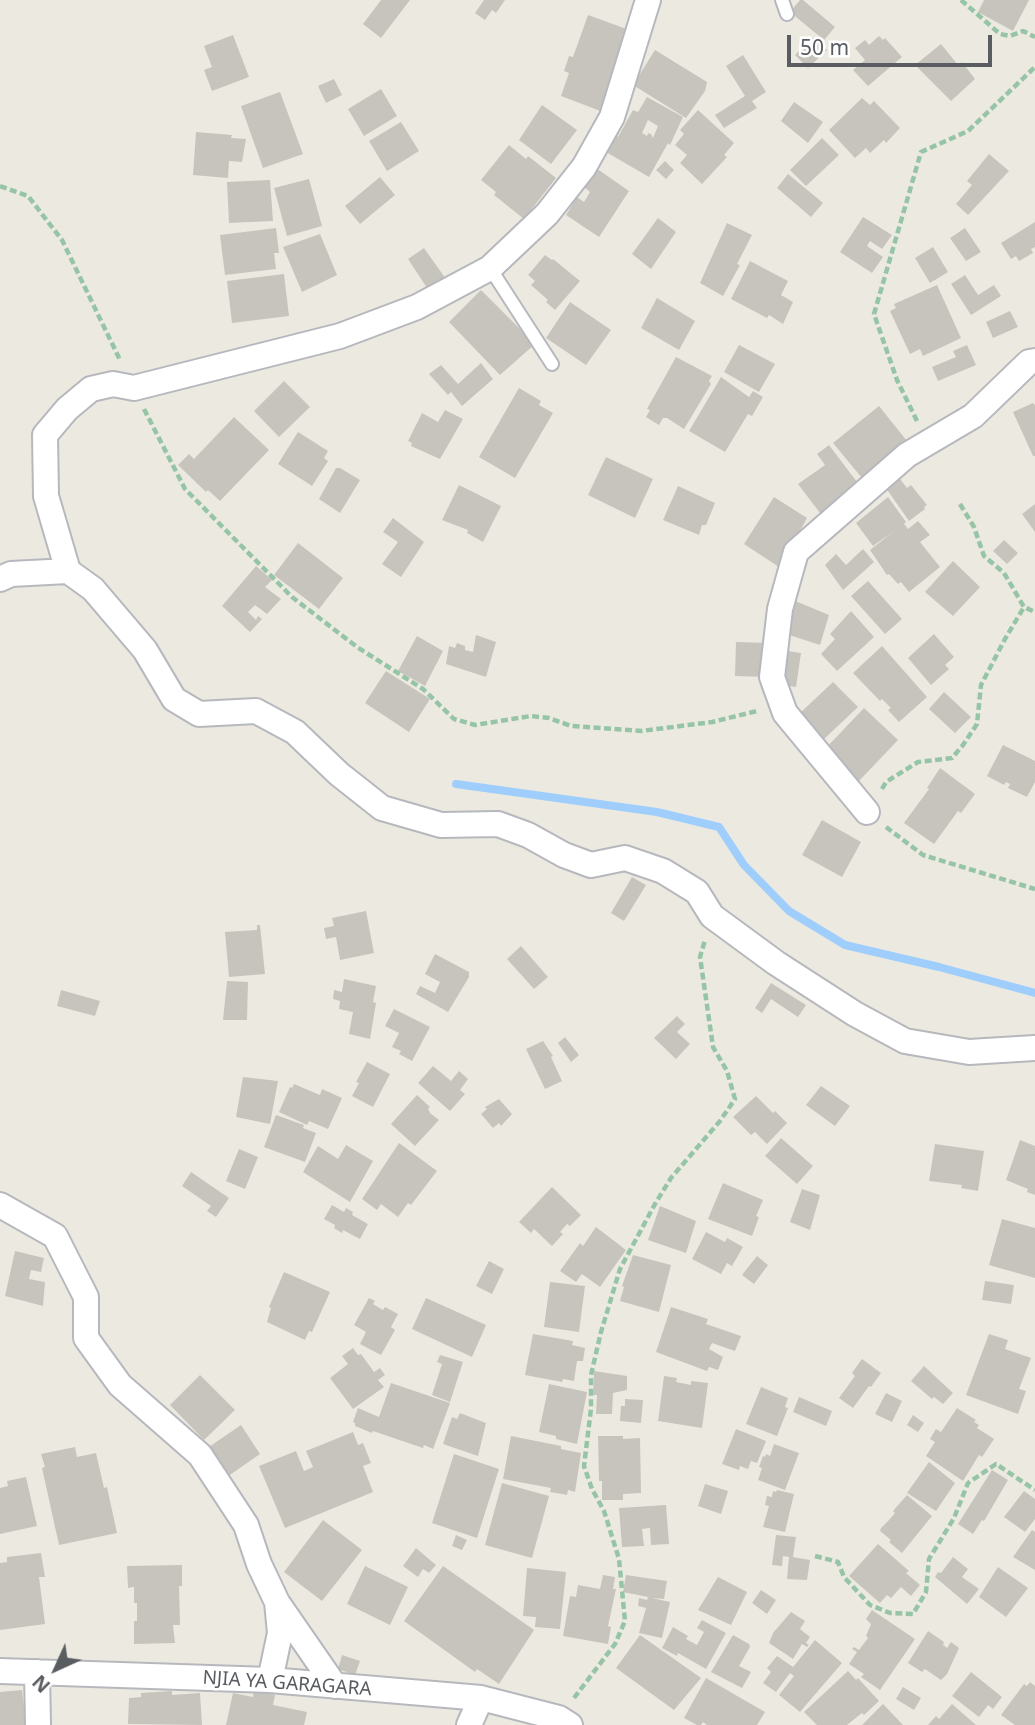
<!DOCTYPE html>
<style>
body{margin:0}
#map{position:relative;width:1035px;height:1725px;overflow:hidden;background:#eceae0;font-family:"Noto Sans",sans-serif}
canvas{display:block}
.north{position:absolute;left:21px;top:1634px;width:70px;height:70px;-webkit-text-stroke:5px #fff;paint-order:stroke;rotate:225deg;font-size:19px;font-weight:700;line-height:28px;text-align:center;color:#595c61}
.north::after{content:'';display:block;margin:auto;width:24px;height:32px;background:#595c61;clip-path:polygon(50% 0,100% 100%,50% 72%,0 100%)}
.scale{position:absolute;left:787px;top:35px;width:205px;height:32px;box-sizing:border-box;border:4px solid #595c61;border-top:0;padding-left:9px;font-size:21px;line-height:24px;white-space:nowrap;color:#595c61;-webkit-text-stroke:5px #fff;paint-order:stroke}
</style>
<div id="map">
<canvas width="1035" height="1725"></canvas>
<div class="north">N</div>
<div class="scale">50 m</div>
</div>
<script>
const ctx = document.querySelector('canvas').getContext('2d');
ctx.lineJoin = 'round';
const shape = rows => new Path2D(rows.map(r => 'M' + r).join(''));
function strokePath(path, color, width, dash) { ctx.strokeStyle = color; ctx.lineWidth = width; ctx.lineCap = dash ? 'butt' : 'round'; ctx.setLineDash(dash || []); ctx.stroke(path); }
function paint(path, color) { ctx.fillStyle = color; ctx.fill(path, 'evenodd'); }
function label(font, color, halo, rows, align = 'center') {
  ctx.font = font + ' "Noto Sans",sans-serif'; ctx.lineWidth = 5; ctx.setLineDash([]); ctx.textBaseline = 'middle'; ctx.strokeStyle = halo; ctx.fillStyle = color; for (const [text, x, y, turn = 0] of rows) {
    ctx.save(); ctx.translate(x, y); ctx.rotate((+turn || 0) * Math.PI / 180); ctx.textAlign = isNaN(turn) ? turn : align; if (halo) ctx.strokeText(text, 0, 0); ctx.fillText(text, 0, 0); ctx.restore();
  }
}
strokePath(shape([
 [456,784,657,812,719,827,744,865,789,911,845,945,939,967,1035,993]
]), '#9fcefd', 8);
paint(shape([
 [381,0,410,0,381,38,363,24],
 [484,0,505,0,496,13,492,10,485,20,475,13],
 [800,0,803,0,835,27,824,40,790,12],
 [984,0,1029,0,1013,31,978,12],
 [588,15,632,31,603,112,561,96,569,73,564,71,569,56,573,57],
 [233,35,249,77,212,91,204,70,212,67,204,46],
 [879,36,883,40,885,38,902,57,868,86,853,70,865,60,855,48,865,40,869,45],
 [813,37,827,50,808,68,795,55],
 [941,44,958,65,962,62,975,79,951,101,915,65],
 [655,50,707,82,705,91,686,118,633,85],
 [743,55,766,92,752,101,757,108,724,128,715,115,745,96,726,66],
 [334,79,342,95,326,103,318,86],
 [381,89,397,116,364,136,348,109],
 [280,92,303,154,263,168,241,106],
 [647,97,683,117,670,145,668,143,649,177,606,152,615,135,618,137,633,110,638,112],
 [648,120,658,126,653,138,651,134,648,133,647,136,642,133],
 [862,98,870,105,874,101,900,128,886,143,884,140,870,153,866,148,855,158,829,130],
 [794,102,823,122,808,143,781,121],
 [542,105,577,130,551,164,519,140],
 [698,110,734,143,724,155,727,157,702,184,680,163,687,155,675,145,684,134,680,130],
 [401,122,419,151,387,171,369,141],
 [196,132,232,135,231,138,246,139,242,162,229,161,228,178,193,175],
 [822,138,839,155,806,186,790,170],
 [509,145,526,159,528,156,556,178,524,219,494,195,496,192,481,180],
 [989,154,1009,171,968,215,956,204,972,185,967,181],
 [665,161,674,170,666,179,656,170],
 [596,168,629,191,599,237,566,215,577,197,584,202,590,192,584,187],
 [788,174,823,203,811,217,777,188],
 [380,177,395,195,360,224,345,206],
 [309,179,322,226,287,236,274,188],
 [270,180,273,221,229,223,227,182],
 [863,217,892,235,882,249,870,241,867,246,883,257,872,273,840,252],
 [658,218,676,232,651,269,632,254],
 [1035,222,1035,247,1031,249,1033,253,1019,261,1016,256,1011,259,1001,243],
 [727,223,752,235,737,264,740,265,723,296,700,283],
 [276,228,279,253,274,253,276,269,225,275,220,235],
 [965,228,981,252,966,261,950,238],
 [320,234,337,275,302,292,283,247],
 [933,247,948,272,930,283,915,258],
 [424,248,448,282,431,294,408,259],
 [545,255,552,260,553,259,580,281,555,310,546,302,548,300,531,285,535,281,528,275],
 [750,261,788,281,781,295,793,302,783,324,769,315,767,318,731,299],
 [284,274,289,316,232,323,227,281],
 [965,275,978,295,994,285,1001,296,971,315,951,284],
 [937,285,961,338,923,356,920,349,910,354,890,311,896,308,894,304],
 [481,290,535,344,500,375,449,322],
 [657,298,695,321,679,350,641,328],
 [570,302,611,330,586,365,546,338],
 [1010,311,1018,327,993,338,986,322],
 [739,345,775,364,759,392,724,372],
 [967,345,976,365,938,381,932,367,956,357,953,351],
 [676,357,712,376,709,381,711,384,684,429,667,418,663,418,659,425,646,417,650,410,647,409],
 [481,363,493,379,462,406,451,392,448,395,429,374,441,365,458,384],
 [721,377,749,397,753,391,763,397,752,416,748,414,725,452,689,431],
 [284,381,310,407,279,437,254,411],
 [519,388,541,401,539,405,553,413,515,478,479,457],
 [1033,403,1035,405,1035,456,1033,456,1013,412],
 [879,406,907,441,862,478,833,443],
 [445,410,463,419,440,459,411,446,412,443,408,441,422,413,438,422],
 [234,417,269,450,220,501,208,490,206,492,178,465,189,454,194,459],
 [298,432,328,451,324,458,328,461,312,486,278,464],
 [829,445,857,482,844,492,845,494,820,513,798,484,825,465,817,454],
 [606,457,653,479,635,518,588,495],
 [336,468,340,468,360,480,340,513,319,499],
 [894,471,907,488,911,485,927,505,924,507,925,509,909,521,881,481],
 [459,485,501,506,483,542,467,533,468,530,442,520],
 [678,486,715,503,706,525,702,525,699,535,663,520],
 [774,497,807,518,800,531,802,532,779,567,744,544],
 [888,497,906,522,904,524,908,529,918,521,930,535,920,542,940,567,909,592,901,582,898,584,889,574,887,575,870,550,894,531,873,546,856,523],
 [1035,504,1035,532,1022,514],
 [393,518,424,542,401,577,382,564,398,542,383,532],
 [1004,540,1018,553,1007,564,993,551],
 [298,543,343,578,319,609,274,575],
 [863,549,874,562,843,590,825,565,836,554,846,565],
 [953,561,980,587,953,616,925,592],
 [256,566,272,580,265,587,281,599,267,614,255,605,248,612,256,620,258,616,262,619,250,632,222,606],
 [868,581,902,619,885,634,851,596],
 [793,600,829,615,820,645,783,633],
 [851,611,874,637,837,671,821,654,835,639,830,634],
 [934,634,954,657,945,665,949,669,931,685,908,658],
 [476,635,496,642,486,677,446,664,449,646,455,648,457,643,465,646,465,650,473,652],
 [417,636,443,651,425,686,398,671],
 [736,642,770,643,770,677,735,676],
 [882,646,927,697,899,722,888,710,891,708,882,699,880,701,853,673],
 [781,650,801,653,796,687,776,684],
 [386,671,430,699,409,732,365,703],
 [833,682,858,707,823,740,799,714],
 [944,692,971,717,955,733,929,709],
 [864,708,898,740,859,781,825,749],
 [1003,745,1035,761,1035,782,1027,797,1008,788,1010,784,1006,782,1004,785,987,776],
 [940,768,975,794,961,813,958,811,934,844,904,823,929,789,927,788],
 [822,820,861,842,842,877,802,855],
 [632,877,646,885,624,921,611,913],
 [366,911,374,953,340,960,336,937,326,939,324,928,334,926,332,918],
 [257,925,260,925,265,974,229,977,225,932,257,930],
 [521,946,548,977,534,989,507,959],
 [435,954,469,972,469,977,448,1012,416,994,420,986,435,993,440,982,425,974],
 [344,979,376,986,373,1002,376,1003,370,1039,349,1034,353,1012,339,1009,340,1001,333,999,334,990,342,992],
 [227,981,248,982,247,1020,223,1020],
 [771,983,806,1005,798,1017,771,999,762,1013,755,1008],
 [61,990,100,1001,95,1016,57,1006],
 [394,1009,430,1027,412,1061,399,1054,401,1051,392,1047,399,1033,385,1026],
 [677,1016,685,1024,677,1032,690,1044,676,1059,654,1038],
 [565,1037,579,1055,571,1062,558,1043],
 [543,1041,553,1056,551,1057,562,1081,545,1089,526,1049],
 [367,1062,390,1074,373,1107,352,1096,359,1083,356,1082],
 [433,1066,451,1081,459,1071,468,1079,460,1090,465,1094,450,1111,418,1083],
 [243,1077,278,1081,270,1124,236,1117],
 [294,1084,320,1095,322,1089,342,1098,328,1129,309,1121,307,1125,279,1112,290,1087,292,1088],
 [821,1086,850,1106,835,1126,806,1105],
 [417,1095,430,1107,428,1109,430,1113,439,1120,415,1146,391,1124],
 [756,1096,773,1113,775,1111,787,1123,767,1144,755,1132,751,1135,733,1117],
 [499,1099,512,1114,501,1126,499,1123,493,1128,481,1114,487,1109,485,1107],
 [276,1115,304,1125,303,1128,316,1133,305,1162,264,1147],
 [781,1138,813,1166,797,1184,765,1156],
 [1020,1140,1035,1146,1035,1195,1027,1192,1028,1189,1006,1180],
 [399,1143,437,1171,411,1205,408,1203,398,1217,381,1204,377,1210,362,1199],
 [935,1144,984,1151,978,1191,961,1188,962,1185,929,1181],
 [346,1145,373,1161,350,1202,303,1172,318,1146,338,1159],
 [239,1149,258,1157,245,1189,226,1181],
 [191,1172,229,1198,216,1217,207,1211,211,1206,182,1186],
 [723,1183,763,1200,756,1216,759,1217,752,1236,708,1219],
 [552,1187,581,1215,570,1226,567,1224,560,1232,563,1234,552,1246,534,1229,531,1233,519,1222],
 [802,1189,820,1195,810,1230,790,1222],
 [332,1205,344,1212,346,1208,353,1212,352,1215,368,1224,360,1239,343,1230,342,1233,334,1228,335,1225,324,1219],
 [660,1206,696,1221,686,1253,648,1240],
 [1002,1219,1035,1228,1035,1278,989,1265],
 [596,1227,626,1250,600,1287,582,1274,576,1282,560,1271,580,1243,583,1246],
 [706,1232,725,1242,727,1238,743,1247,732,1266,727,1263,721,1274,692,1259],
 [15,1251,44,1258,41,1272,31,1270,29,1279,45,1282,43,1306,5,1296],
 [633,1255,671,1265,659,1312,620,1301,624,1287,622,1286],
 [757,1256,768,1265,754,1284,742,1275],
 [489,1261,504,1269,492,1294,476,1286],
 [284,1272,330,1292,312,1332,309,1331,305,1340,267,1322,271,1308,269,1307],
 [985,1281,1014,1285,1011,1304,982,1300],
 [550,1282,585,1286,579,1332,544,1327],
 [369,1298,375,1301,373,1304,383,1310,385,1307,398,1314,391,1327,395,1330,381,1355,360,1344,366,1332,354,1325],
 [426,1298,486,1325,472,1357,412,1329],
 [671,1307,708,1319,706,1324,741,1336,735,1351,712,1343,709,1349,723,1357,718,1370,709,1367,707,1371,656,1352],
 [533,1334,573,1341,572,1345,585,1348,583,1361,577,1361,574,1381,563,1379,562,1382,525,1375],
 [989,1334,1008,1340,1005,1349,1031,1358,1019,1389,1026,1391,1018,1414,966,1395],
 [353,1348,358,1355,361,1354,374,1372,380,1368,385,1375,378,1380,384,1387,353,1409,330,1378,348,1364,342,1356],
 [440,1355,463,1362,450,1402,432,1395,442,1364,437,1362],
 [862,1359,881,1373,871,1387,869,1386,853,1408,839,1398,855,1376,852,1373],
 [924,1366,953,1393,943,1404,934,1397,932,1399,911,1381],
 [594,1371,627,1376,627,1390,613,1393,612,1414,596,1414,597,1395,593,1395],
 [200,1375,235,1410,204,1440,170,1405],
 [664,1376,677,1378,676,1382,691,1385,691,1381,708,1383,702,1428,658,1421],
 [391,1383,450,1403,433,1449,424,1445,423,1448,373,1431,372,1433,355,1426,355,1423,353,1422,358,1408,379,1417],
 [549,1384,587,1392,577,1444,556,1439,556,1436,539,1432],
 [761,1387,788,1398,785,1407,788,1408,777,1436,746,1424],
 [886,1393,902,1401,892,1422,875,1414],
 [799,1397,832,1411,826,1426,793,1412],
 [625,1399,643,1400,641,1423,620,1421,621,1406,625,1406],
 [957,1408,976,1420,974,1422,979,1425,977,1428,994,1439,982,1457,979,1455,963,1481,926,1456,935,1442,930,1439,936,1429,941,1432],
 [460,1413,486,1423,478,1456,443,1444,452,1417,457,1419],
 [913,1415,924,1423,918,1432,907,1425],
 [241,1425,260,1454,227,1477,206,1449],
 [736,1429,766,1441,757,1463,751,1461,748,1469,740,1466,739,1470,722,1464],
 [353,1432,358,1445,363,1443,371,1463,363,1466,373,1492,285,1528,259,1466,296,1451,304,1471,313,1467,306,1451],
 [511,1436,561,1446,561,1449,581,1453,575,1492,568,1490,567,1495,550,1492,551,1488,503,1479],
 [598,1436,623,1436,623,1439,640,1438,641,1493,623,1494,623,1500,602,1500,602,1481,599,1481],
 [774,1444,799,1453,785,1490,758,1480,762,1468,759,1467,763,1456,765,1457,766,1454,770,1456],
 [75,1447,77,1457,96,1453,104,1488,107,1487,117,1533,59,1545,42,1468,45,1467,41,1454],
 [454,1454,499,1469,477,1538,432,1523],
 [929,1462,955,1483,936,1511,907,1493],
 [992,1470,1008,1480,984,1521,982,1520,973,1534,958,1524],
 [26,1477,37,1526,0,1534,0,1488,8,1486,7,1481],
 [502,1483,549,1496,532,1558,485,1545],
 [705,1484,728,1491,721,1514,698,1506],
 [777,1490,794,1494,785,1532,763,1527,769,1506,765,1505,767,1496,772,1497,773,1491,776,1492],
 [1024,1491,1035,1499,1035,1519,1025,1532,1004,1517],
 [907,1495,932,1516,902,1553,889,1542,891,1540,880,1531,881,1528,890,1519,895,1513,893,1511],
 [666,1505,669,1544,651,1545,650,1528,642,1529,644,1546,622,1547,619,1508],
 [323,1520,362,1550,322,1601,284,1572],
 [1032,1530,1035,1532,1035,1570,1013,1557],
 [456,1535,467,1540,462,1550,452,1546],
 [776,1535,796,1537,793,1557,810,1560,807,1580,787,1579,789,1557,783,1556,782,1566,772,1565],
 [878,1544,909,1571,906,1573,920,1585,911,1596,901,1587,891,1598,887,1595,880,1603,849,1576],
 [416,1548,436,1565,429,1573,423,1569,418,1577,403,1566],
 [41,1553,45,1577,39,1577,45,1624,0,1630,0,1563,7,1562,7,1557],
 [953,1557,968,1569,962,1577,979,1589,967,1604,935,1577,938,1572,941,1573],
 [182,1565,182,1586,179,1586,180,1625,173,1625,175,1643,134,1644,134,1621,137,1621,137,1603,134,1603,134,1587,128,1588,127,1566],
 [365,1566,408,1587,390,1625,347,1604],
 [443,1566,534,1630,499,1684,477,1669,475,1672,404,1621],
 [998,1567,1028,1588,1006,1617,979,1597],
 [527,1568,566,1572,560,1629,535,1627,536,1617,523,1616],
 [603,1575,615,1577,613,1589,616,1589,608,1626,611,1627,608,1644,563,1636,570,1596,576,1597,578,1585,600,1589],
 [626,1575,667,1581,664,1599,652,1598,670,1602,662,1638,639,1633,646,1608,638,1606,639,1598,647,1600,648,1597,623,1592],
 [718,1577,747,1592,731,1625,698,1610],
 [761,1590,776,1600,767,1614,752,1603],
 [872,1610,915,1639,880,1690,861,1677,864,1674,849,1664,857,1652,852,1649,854,1647,859,1650,868,1638,866,1636,871,1624,866,1619],
 [791,1612,805,1621,800,1629,810,1637,806,1643,809,1645,807,1647,802,1644,793,1659,769,1643,773,1633],
 [702,1620,726,1633,706,1669,678,1653,677,1656,662,1648,673,1627,688,1636,686,1639,697,1645,704,1632,697,1628],
 [928,1631,944,1642,943,1645,947,1648,951,1642,959,1648,947,1674,941,1680,925,1669,922,1672,908,1663],
 [640,1635,701,1678,674,1710,616,1668],
 [733,1635,749,1644,750,1647,739,1666,751,1672,742,1688,711,1672],
 [815,1640,842,1663,800,1712,779,1695,794,1676,790,1673,776,1692,763,1683,771,1672,767,1668,777,1656,793,1667],
 [342,1655,360,1661,355,1675,338,1669],
 [848,1671,856,1680,858,1678,879,1701,864,1715,862,1713,847,1725,817,1725,804,1712],
 [971,1672,1002,1697,993,1709,988,1705,979,1717,952,1696],
 [706,1678,765,1712,757,1725,707,1725,703,1722,701,1725,697,1725,684,1718],
 [1030,1682,1035,1686,1035,1725,1015,1725,1001,1715,1024,1684,1027,1686],
 [903,1687,921,1698,914,1710,896,1699],
 [22,1690,26,1725,0,1725,0,1692],
 [172,1691,172,1695,200,1693,202,1725,128,1724,129,1698,141,1697,141,1693],
 [254,1691,275,1695,273,1705,307,1712,304,1725,226,1725,233,1693,253,1697],
 [883,1704,903,1725,862,1725],
 [952,1704,976,1725,928,1725,936,1716,939,1719]
]), '#c6c4bd');
const lane = shape([
 [782,0,787,14],
 [490,268,552,364]
]);
const street = shape([
 [68,571,93,589,145,650,174,699,199,714,256,711,295,732,339,774,382,808,441,825,498,824,528,835,564,855,591,865,625,858,663,871,697,892,712,916,776,963,855,1014,905,1041,969,1052,1035,1048],
 [0,579,11,574,68,571,46,496,45,435,67,409,91,389,113,384,134,388,340,336,417,307,490,268,547,214,584,167,612,117,648,0],
 [867,812,785,713,772,677,780,609,796,552,907,455,973,416,1029,362,1035,361],
 [0,1205,55,1236,86,1297,86,1338,120,1385,200,1455,246,1525,259,1564,277,1602,280,1633,270,1680],
 [279,1605,335,1686],
 [0,1671,270,1680,481,1698,559,1718,570,1725],
 [37,1672,38,1725],
 [469,1725,481,1698]
]);
strokePath(lane, '#b6b8bd', 16);
strokePath(street, '#b6b8bd', 28);
strokePath(shape([
 [961,0,1000,34,1010,36,1023,31,1035,37],
 [0,186,28,196,62,240,120,360],
 [144,409,185,489,292,597,357,647,423,689,454,719,475,725,531,716,549,718,571,726,641,731,712,722,757,711],
 [917,421,897,380,874,314,921,152,968,131,1035,67],
 [960,504,974,527,984,556,1004,573,1024,607,1035,612],
 [882,789,886,782,918,762,952,758,963,745,977,724,981,685,1005,639,1024,607],
 [886,827,923,855,1035,889],
 [815,1556,838,1562,844,1577,870,1605,890,1613,913,1614,926,1592,929,1559,954,1518,968,1483,996,1464,1035,1490],
 [574,1698,615,1644,625,1621,619,1559,604,1511,592,1489,584,1466,591,1409,591,1375,601,1332,620,1269,655,1204,671,1178,720,1121,735,1099,727,1071,713,1047,700,957,705,940]
]), '#96c4a6', 4.5, [7, 3.5]);
strokePath(lane, '#fff', 12);
strokePath(street, '#fff', 24);
label('19px', '#595c61', '#fff', [
 ["NJIA YA GARAGARA",287,1684,4]
]);
</script>
